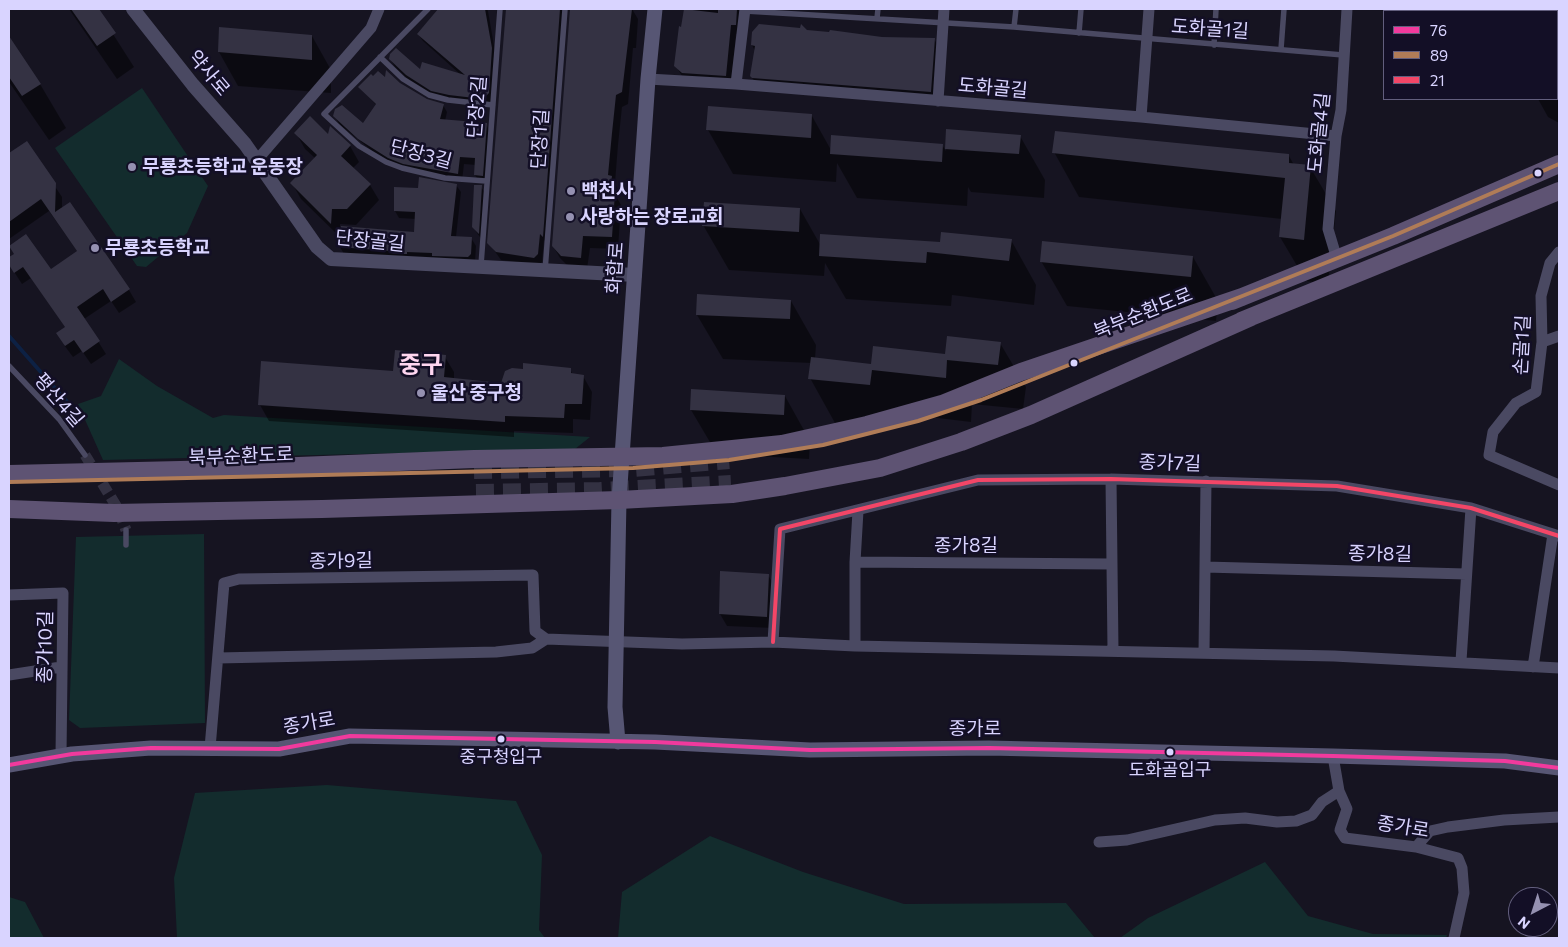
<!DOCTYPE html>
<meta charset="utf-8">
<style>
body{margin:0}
#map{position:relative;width:1568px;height:947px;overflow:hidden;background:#161421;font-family:Commissioner,sans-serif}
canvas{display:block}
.frame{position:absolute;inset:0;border:10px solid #d9d4ff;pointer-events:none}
.legend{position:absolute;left:1383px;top:10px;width:175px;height:90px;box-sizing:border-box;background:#130f26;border:1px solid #625e7d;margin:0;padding:6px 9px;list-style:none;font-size:15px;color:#d9d4ff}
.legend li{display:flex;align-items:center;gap:10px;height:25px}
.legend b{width:25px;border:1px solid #625e7d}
.north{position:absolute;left:1508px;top:887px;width:50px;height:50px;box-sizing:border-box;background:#130f26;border:1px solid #625e7d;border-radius:50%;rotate:220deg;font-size:14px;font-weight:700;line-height:20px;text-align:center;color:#d9d4ff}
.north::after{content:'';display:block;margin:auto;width:18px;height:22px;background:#9591b1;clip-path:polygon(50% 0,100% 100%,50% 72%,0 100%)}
</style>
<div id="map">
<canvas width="1568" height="947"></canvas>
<div class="frame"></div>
<ul class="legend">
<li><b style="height:6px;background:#f13a9d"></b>76</li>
<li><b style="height:6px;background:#b07c57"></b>89</li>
<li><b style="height:6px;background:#f34667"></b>21</li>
</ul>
<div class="north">N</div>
</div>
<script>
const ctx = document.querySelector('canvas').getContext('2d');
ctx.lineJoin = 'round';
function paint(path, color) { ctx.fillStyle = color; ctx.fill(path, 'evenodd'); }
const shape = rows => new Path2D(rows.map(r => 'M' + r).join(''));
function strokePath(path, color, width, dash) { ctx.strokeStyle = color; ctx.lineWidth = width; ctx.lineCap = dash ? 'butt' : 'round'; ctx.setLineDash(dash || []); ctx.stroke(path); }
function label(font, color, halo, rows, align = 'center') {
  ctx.font = font + ' Commissioner,"Noto Sans KR",sans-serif'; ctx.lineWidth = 5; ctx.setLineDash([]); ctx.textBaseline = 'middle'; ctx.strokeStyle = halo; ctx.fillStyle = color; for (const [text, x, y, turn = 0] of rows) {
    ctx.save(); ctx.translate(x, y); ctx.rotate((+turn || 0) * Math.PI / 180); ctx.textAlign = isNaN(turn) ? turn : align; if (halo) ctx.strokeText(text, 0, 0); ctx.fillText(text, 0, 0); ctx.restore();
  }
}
paint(shape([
 [142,88,208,186,187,233,146,267,137,266,55,148],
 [119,359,157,386,213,418,224,415,590,437,575,449,103,460,78,404,101,396],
 [204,534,205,723,80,728,69,720,76,537],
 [327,785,516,801,542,855,539,930,545,938,177,938,174,878,195,793],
 [710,836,803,872,904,904,1066,903,1095,938,618,938,622,892],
 [1265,862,1308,916,1373,934,1447,935,1446,938,1120,938,1148,918],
 [9,897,25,902,44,938,9,938]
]), '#132c2d');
paint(shape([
 [69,9,97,9,134,67,117,79],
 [438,9,487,9,488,11,496,57,493,101,488,106,436,98,412,83,395,67,390,59,421,71,462,76,423,41,418,34],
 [507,9,564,9,547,243,544,240,542,262,539,265,501,260,489,243],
 [573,9,632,9,638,19,636,48,633,48,628,104,622,107,618,145,615,183,618,189,617,198,621,205,618,249,590,248,587,269,569,267,560,258,553,246],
 [685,9,750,9,741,35,736,34,731,86,682,76,676,66],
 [312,36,331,70,331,93,238,86,219,52],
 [9,38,40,84,66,128,49,140,9,82],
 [882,38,934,39,939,47,935,100,756,84,751,76,755,51,752,45],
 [1557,60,1559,61,1559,123,1548,117,1538,99,1557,99],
 [385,79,400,84,426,100,443,105,447,112,445,121,486,124,490,132,487,183,480,183,475,175,476,165,464,164,462,181,409,171,376,154,339,124,335,116,363,125,377,106,360,87],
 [812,116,831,150,942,145,946,151,947,131,1020,136,1045,180,1044,198,971,192,968,187,967,206,857,198,837,163,836,182,733,174,708,130],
 [331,129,350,146,359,162,352,169,370,185,379,200,356,225,340,224,340,227,415,233,416,219,399,218,395,211,419,189,456,185,461,192,456,237,471,238,476,246,475,262,344,254,340,247,341,238,301,199,292,183,315,158,305,149,296,133,329,137],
 [26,143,62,197,62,209,129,290,136,302,119,313,111,301,84,319,106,354,91,364,82,351,73,357,64,345,66,328,31,278,22,284,9,264,9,259,15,254,50,271,78,252,49,211,9,239,9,155],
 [1054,152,1289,156,1294,165,1310,167,1336,211,1328,284,1306,281,1280,237,1282,219,1079,197],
 [481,187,486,194,482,240,473,227],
 [800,209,821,246,1011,240,1036,285,1034,305,952,295,951,306,846,299,825,263,824,276,729,270,703,225],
 [1193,257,1218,301,1216,321,1067,306,1041,261],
 [791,301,816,345,815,359,872,365,946,356,1000,343,1026,387,1023,409,972,404,971,422,896,413,895,429,835,423,810,378,811,363,723,359,697,315],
 [445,357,454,372,454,380,501,384,524,371,570,369,573,375,583,376,592,392,590,420,573,419,573,433,514,431,514,437,269,421,260,405,394,372],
 [692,390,785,396,810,441,809,459,717,454,691,410],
 [768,575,775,587,773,628,727,626,720,614]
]), '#0007');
strokePath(shape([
 [9,336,69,404]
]), '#0d2144', 4);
paint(shape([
 [71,9,99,9,116,33,97,46],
 [438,9,485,9,492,48,489,93,483,99,449,95,431,91,406,75,389,59,390,54,396,48,420,69,422,62,465,75,417,34],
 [506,9,560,9,543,237,540,234,538,254,534,258,496,252,487,243],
 [570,9,632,9,622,92,616,95,612,133,608,175,612,176,610,191,615,192,612,237,583,236,581,258,561,256,552,246],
 [684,9,718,13,718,9,737,9,736,25,731,25,726,76,682,73,674,66,679,26,681,27],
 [759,24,800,28,801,24,807,30,829,32,830,30,882,37,935,38,931,92,752,78,750,76,755,46,751,45,752,32],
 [219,27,312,35,312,60,218,52],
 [9,36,41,84,22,96,9,77],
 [386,70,400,83,427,99,444,104,440,119,487,123,483,176,474,175,475,158,460,157,458,174,403,164,388,158,358,139,333,116,335,109,342,105,363,123,376,104,358,87,371,74,373,76,378,71,385,77],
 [708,106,812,114,811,138,706,130],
 [310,116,328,134,330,126,351,145,341,156,371,184,347,209,332,209,331,224,290,183,317,155,294,133],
 [946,129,1021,135,1019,154,945,149],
 [1055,131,1289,154,1289,163,1311,165,1304,240,1279,237,1285,178,1052,153],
 [831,135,943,144,942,162,830,154],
 [27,141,56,183,55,212,70,202,130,289,111,302,103,289,77,307,100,341,83,353,74,340,65,346,56,333,65,327,23,267,14,273,9,265,9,257,14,254,9,246,26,234,51,269,77,251,41,199,9,222,9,153],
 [419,177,457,184,451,236,472,237,471,254,468,257,432,256,432,253,407,252,407,254,398,254,391,253,391,251,338,247,341,226,414,232,415,212,394,211,394,187,418,188],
 [474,185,482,185,479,234,472,227],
 [704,202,800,208,799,232,702,226],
 [941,232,1012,239,1009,261,927,252,926,263,819,256,820,234,940,242],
 [1042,241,1193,256,1191,277,1040,262],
 [697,294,791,300,790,319,696,315],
 [947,336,1001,342,998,365,947,360,946,378,872,370,870,385,808,379,811,357,871,364,873,346,945,354],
 [395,350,446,355,444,377,501,383,505,371,512,368,523,369,523,363,571,368,571,373,584,375,582,404,565,404,564,418,505,416,505,422,258,405,261,361,393,371],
 [691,389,785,395,784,415,690,410],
 [720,571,769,574,767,617,719,614]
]), '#343243');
strokePath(shape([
 [85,455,118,509,126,530]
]), '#333142', 11, [11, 5.5]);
strokePath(shape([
 [474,470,633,468,729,460],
 [476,493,600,491,731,484]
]), '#333142', 18, [18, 9]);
strokePath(shape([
 [428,9,324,114,359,146,386,162,402,168,445,178,486,181],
 [745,11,1014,27,1343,55],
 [877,18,878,9],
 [1014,27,1016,9],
 [1079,33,1081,9],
 [1214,45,1216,9],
 [1281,49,1284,9],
 [380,57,403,79,429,95,448,100,493,105],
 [481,265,500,9],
 [545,271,565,9],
 [9,366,59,419,85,455],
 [126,530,126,545]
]), '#4a4962', 5.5);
strokePath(shape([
 [648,79,736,84,1141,117,1336,136],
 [736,84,745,9],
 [938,101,944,9],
 [1141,117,1149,9],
 [257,160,371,28,379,9],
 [1559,252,1550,263,1541,296,1542,342,1536,392,1516,403,1493,432,1489,455,1559,485],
 [1337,259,1328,229,1336,136,1341,110,1347,9],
 [1542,342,1559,336],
 [1111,479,1113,650],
 [855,562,1111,564],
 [1205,567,1466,574],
 [9,595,63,593,61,755],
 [773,642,780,529,978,480,1111,479,1337,486,1471,508,1559,536],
 [855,646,855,562,858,511],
 [1204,653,1206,481],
 [218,658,496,652,532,648,546,639],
 [1461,661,1471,508],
 [1533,667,1553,534],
 [9,675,61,667],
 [210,748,224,583,239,579,533,575,535,631,546,639,682,644,773,642,855,646,1334,656,1559,668],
 [1333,756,1339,791,1347,809,1340,830,1345,838,1416,847,1458,858,1462,868,1464,893,1454,938],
 [1099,842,1127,840,1215,820,1245,818,1277,822,1296,821,1312,815,1322,802,1339,791],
 [1416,847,1430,831,1448,827,1504,820,1559,817]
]), '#4a4962', 11);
strokePath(shape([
 [133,9,193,85,245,144,317,247,331,259,635,275]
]), '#4a4962', 14);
strokePath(shape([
 [618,742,615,707,619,500,648,79,655,9],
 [9,765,72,754,151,748,279,749,350,736,655,742,810,750,989,748,1333,756,1505,761,1559,768]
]), '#575674', 15);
strokePath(shape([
 [1232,301,1393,236,1559,164],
 [1241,321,1559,191],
 [9,474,223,469,474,459,663,456,782,444,867,425,942,404,1021,372,1242,297],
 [9,509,114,513,322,509,619,500,732,494,785,486,880,468,961,442,1031,415,1251,317]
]), '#5e5373', 18);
strokePath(shape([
 [9,765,72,754,151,748,279,749,350,736,655,742,810,750,989,748,1333,756,1505,761,1559,768]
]), '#f13a9d', 4);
strokePath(shape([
 [9,482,633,468,729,460,823,445,918,421,981,400,1393,236,1559,164]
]), '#b07c57', 4);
strokePath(shape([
 [773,642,780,529,978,480,1111,479,1337,486,1471,508,1559,536]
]), '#f34667', 4);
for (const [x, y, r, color] of [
 [132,167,5,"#9591b1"],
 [1538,173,4.5,"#d9d4ff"],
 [571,191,5,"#9591b1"],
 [570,217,5,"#9591b1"],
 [95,248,5,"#9591b1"],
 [1074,363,4.5,"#d9d4ff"],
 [421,393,5,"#9591b1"],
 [501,739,4.5,"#d9d4ff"],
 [1170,752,4.5,"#d9d4ff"]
]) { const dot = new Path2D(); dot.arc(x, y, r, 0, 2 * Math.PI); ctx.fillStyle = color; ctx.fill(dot); strokePath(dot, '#130f26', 2); }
label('18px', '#d9d4ff', '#130f26', [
 ["중구청입구",501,757],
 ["도화골입구",1170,770]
]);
label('19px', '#d9d4ff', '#130f26', [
 ["도화골1길",1210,29,4],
 ["약사로",209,73,50],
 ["도화골길",993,88,5],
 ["단장2길",477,107,-85],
 ["도화골4길",1319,133,-84],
 ["단장1길",540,139,-86],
 ["단장3길",421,154,15],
 ["단장골길",370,241,6],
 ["화합로",615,268,-86],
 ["북부순환도로",1143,313,-22],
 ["손골1길",1522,345,-87],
 ["평산4길",59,400,49],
 ["북부순환도로",241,456,-2],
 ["종가7길",1170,463,2],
 ["종가8길",966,546],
 ["종가8길",1380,554,1],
 ["종가9길",341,561,-1],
 ["종가10길",45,647,-89],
 ["종가로",309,723,-10],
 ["종가로",975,729],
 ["종가로",1403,827,9]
]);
label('bold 19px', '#d9d4ff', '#130f26', [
 ["무룡초등학교 운동장",142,167],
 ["백천사",581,191],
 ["사랑하는 장로교회",580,217],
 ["무룡초등학교",105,248],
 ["울산 중구청",431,393]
], 'left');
label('bold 24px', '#ffd6f0', '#130f26', [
 ["중구",421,365]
]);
</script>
